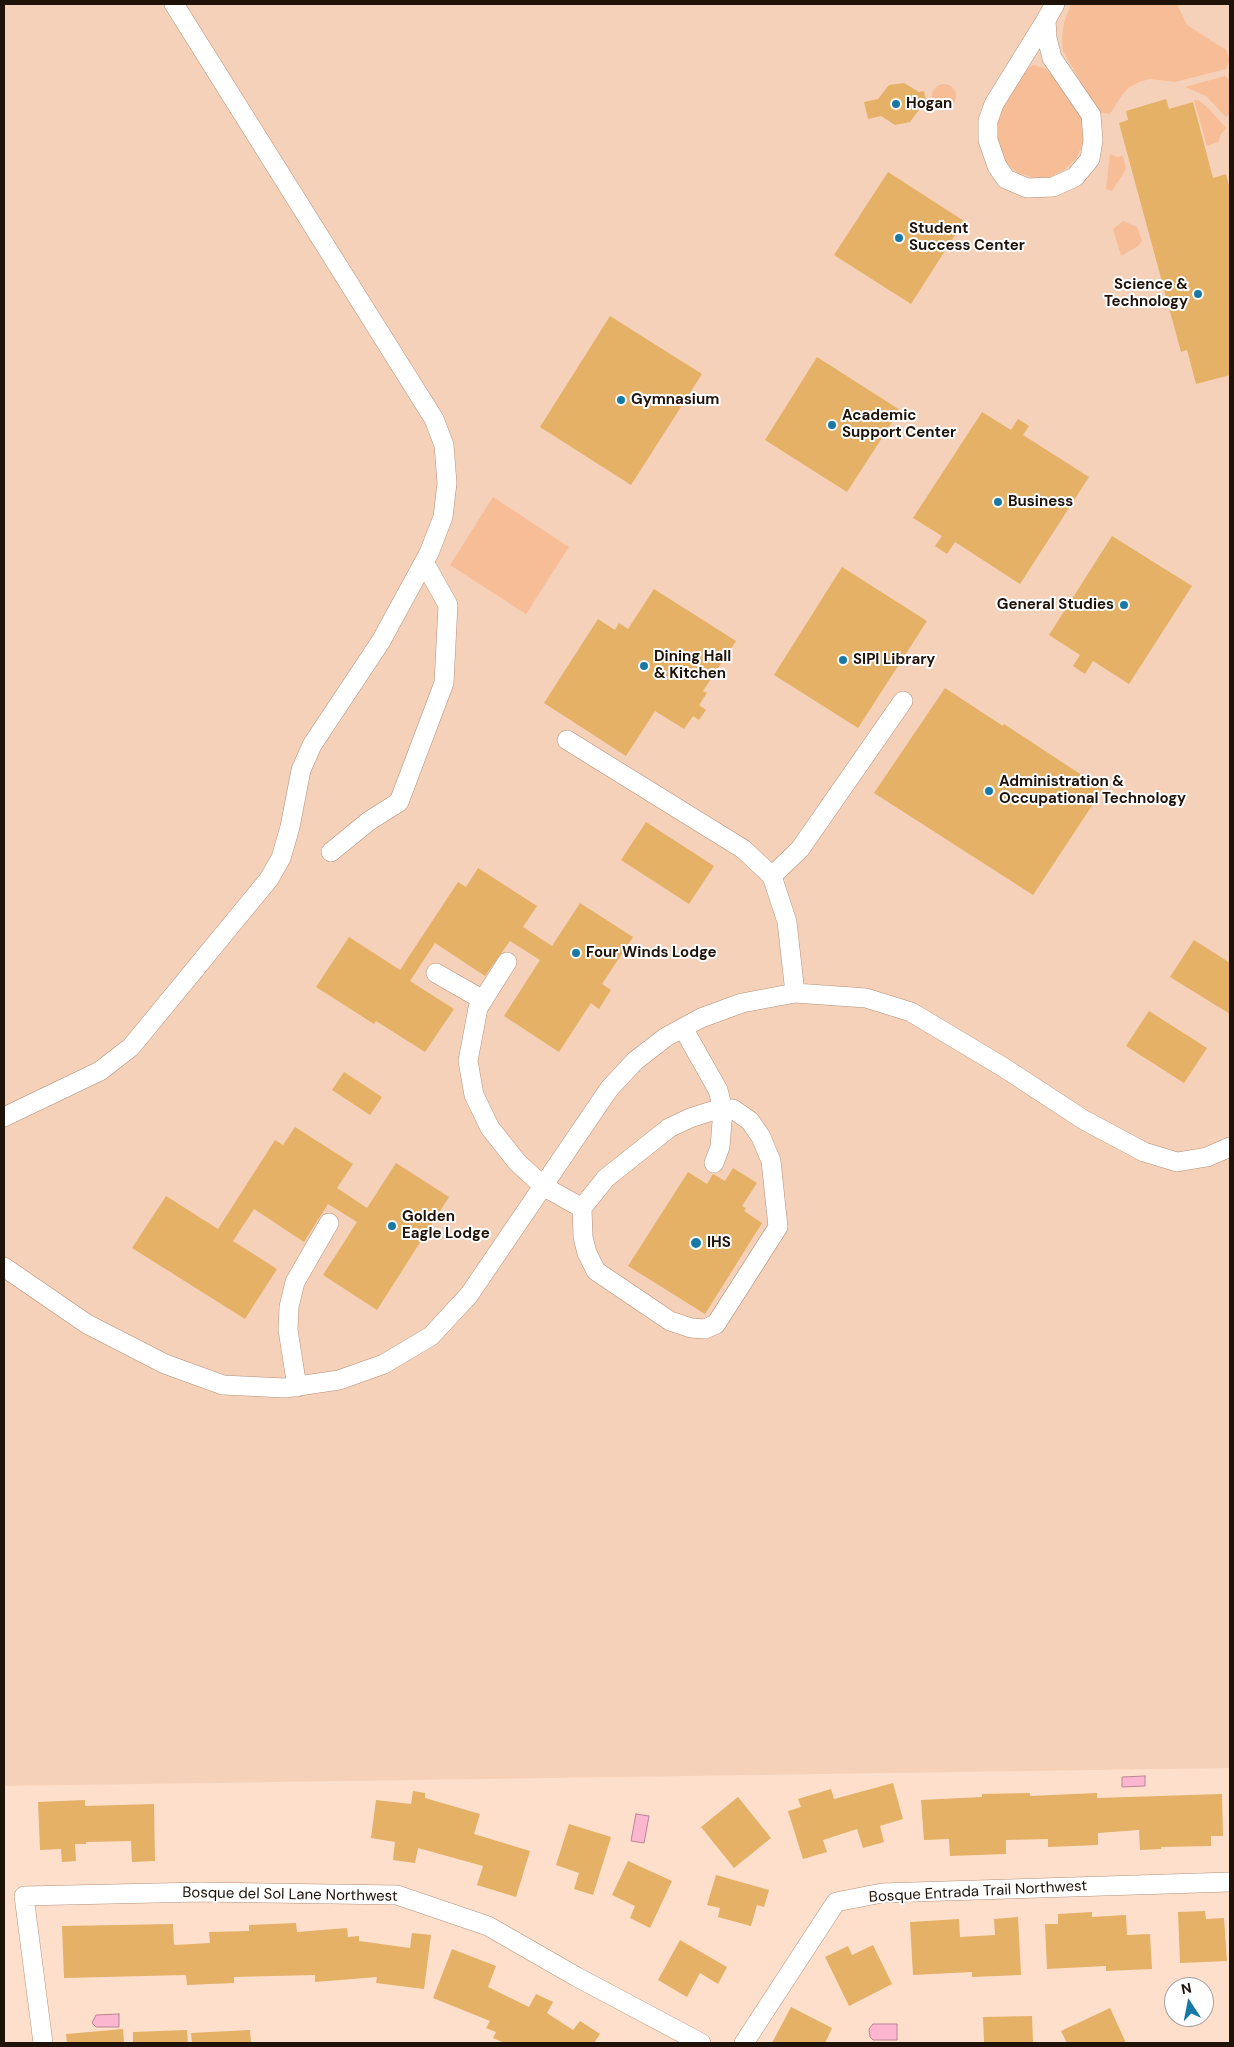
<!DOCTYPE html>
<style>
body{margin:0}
#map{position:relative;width:1234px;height:2047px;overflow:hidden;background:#fedfcb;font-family:"DM Sans",sans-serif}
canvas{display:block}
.frame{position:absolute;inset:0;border:5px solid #1f1209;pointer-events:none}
.north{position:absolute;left:1164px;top:1977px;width:50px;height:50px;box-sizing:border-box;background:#fff;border:1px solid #a5a09d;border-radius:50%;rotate:349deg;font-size:14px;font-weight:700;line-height:20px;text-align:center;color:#1f1209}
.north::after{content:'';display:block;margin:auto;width:18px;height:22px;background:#1979a6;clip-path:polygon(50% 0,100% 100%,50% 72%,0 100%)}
</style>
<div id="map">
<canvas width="1234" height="2047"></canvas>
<div class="frame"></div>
<div class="north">N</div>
</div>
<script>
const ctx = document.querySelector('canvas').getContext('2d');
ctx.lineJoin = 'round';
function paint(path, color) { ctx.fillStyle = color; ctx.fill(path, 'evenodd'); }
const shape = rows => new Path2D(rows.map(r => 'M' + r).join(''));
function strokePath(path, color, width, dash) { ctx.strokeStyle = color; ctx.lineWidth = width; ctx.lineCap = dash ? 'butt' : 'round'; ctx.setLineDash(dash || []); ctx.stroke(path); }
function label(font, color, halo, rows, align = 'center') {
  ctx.font = font + ' "DM Sans",sans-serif'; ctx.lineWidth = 4; ctx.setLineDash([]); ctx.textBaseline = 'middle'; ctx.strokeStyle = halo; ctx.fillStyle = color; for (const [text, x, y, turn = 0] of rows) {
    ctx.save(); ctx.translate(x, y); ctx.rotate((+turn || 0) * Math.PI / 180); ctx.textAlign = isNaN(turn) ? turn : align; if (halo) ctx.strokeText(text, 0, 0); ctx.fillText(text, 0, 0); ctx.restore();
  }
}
paint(shape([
 [4,4,1230,4,1230,1768,4,1786]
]), '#f6d1ba');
paint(shape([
 [1071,4,1177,4,1187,25,1226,50,1230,60,1226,69,1175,82,1150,79,1139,82,1128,88,1122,95,1110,114,1098,112,1063,51,1062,37,1064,23],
 [1034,65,1044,68,1053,76,1081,116,1084,130,1083,144,1076,159,1064,170,1051,177,1035,178,1018,173,1004,162,996,149,995,120,1023,73,1028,68],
 [1225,76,1230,80,1230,114,1226,117,1206,96,1185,87],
 '932 96a12 12 0 1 1 24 0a12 12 0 1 1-24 0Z',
 [1194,100,1198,100,1207,107,1226,128,1221,134,1218,142,1207,146],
 [1110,154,1118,157,1123,156,1126,169,1112,191,1106,189],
 [1123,221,1137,227,1142,241,1138,246,1121,256,1113,229],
 [493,497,569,547,526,614,450,565]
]), '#f6bd97');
const water = shape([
 [1145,1776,1145,1786,1122,1787,1122,1777,1145,1776],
 [636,1814,649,1816,644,1843,631,1841,636,1814],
 [119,2014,119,2027,96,2027,92,2023,96,2015,119,2014],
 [873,2024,897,2024,897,2040,873,2040,870,2037,869,2029,873,2024]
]);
paint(water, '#fcb6d0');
strokePath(water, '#ba8594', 1);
paint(shape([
 [904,83,919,92,924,91,927,106,921,107,910,122,895,125,881,116,868,119,864,102,878,99,889,85],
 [1166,99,1169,109,1193,102,1213,178,1226,174,1230,189,1230,375,1196,384,1187,350,1181,352,1119,123,1128,120,1126,111],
 [888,172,964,221,911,304,834,255],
 [610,316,702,374,631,485,540,427],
 [817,357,900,410,847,492,765,440],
 [982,412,1011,430,1018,419,1029,426,1023,435,1089,477,1020,584,955,542,947,554,935,546,942,536,913,518],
 [1112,536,1192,586,1129,684,1093,661,1085,674,1073,666,1080,655,1049,635],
 [842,567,927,621,858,728,774,675],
 [654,589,736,641,703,691,707,693,699,705,706,710,699,720,693,716,684,729,655,711,626,756,544,703,598,619,615,630,619,623,628,629],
 [945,688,1003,726,1004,724,1103,789,1033,895,874,793],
 [646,822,714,866,689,904,621,860],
 [478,868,537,906,523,927,552,946,580,903,633,937,602,984,611,990,599,1009,591,1003,559,1052,504,1016,540,960,510,941,485,976,435,943,410,981,454,1009,425,1052,376,1021,374,1024,316,987,349,937,400,970,458,882,466,887],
 [1194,940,1230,963,1230,1014,1170,977],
 [1149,1011,1207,1048,1184,1083,1126,1046],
 [344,1072,382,1097,370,1115,332,1090],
 [295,1127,353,1164,337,1188,367,1208,396,1163,449,1197,377,1310,323,1275,357,1222,328,1204,304,1242,254,1209,233,1241,277,1269,245,1319,132,1248,166,1196,218,1229,275,1140,283,1145],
 [733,1168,757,1183,742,1206,746,1208,744,1211,762,1223,705,1314,628,1266,688,1172,707,1184,713,1174,725,1181],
 [893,1783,903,1819,880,1826,884,1842,863,1848,857,1829,823,1840,827,1852,803,1859,788,1811,801,1807,798,1799,831,1789,834,1799],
 [413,1791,425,1793,425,1798,480,1814,474,1834,530,1851,516,1897,477,1885,483,1866,418,1848,415,1863,393,1860,395,1842,371,1838,376,1800,411,1804],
 [1030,1793,1030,1796,1097,1793,1097,1798,1222,1794,1223,1836,1211,1836,1211,1846,1161,1847,1161,1849,1140,1850,1139,1830,1098,1833,1098,1845,1048,1847,1048,1839,1006,1840,1006,1854,950,1856,949,1839,924,1840,921,1800,982,1797,982,1794],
 [738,1797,771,1838,734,1868,701,1827],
 [85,1800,85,1806,154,1804,155,1861,132,1862,131,1841,86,1842,86,1844,75,1844,76,1861,62,1862,61,1849,40,1850,38,1802],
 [569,1824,611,1837,593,1895,574,1889,579,1873,556,1865],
 [628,1861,672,1881,650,1928,630,1918,635,1906,612,1895],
 [716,1875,769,1890,764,1907,757,1905,751,1926,718,1917,720,1908,707,1905],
 [1205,1911,1206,1919,1224,1918,1227,1961,1180,1963,1178,1912],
 [1092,1912,1092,1917,1126,1915,1127,1935,1150,1934,1152,1969,1106,1971,1106,1966,1047,1969,1045,1924,1058,1924,1058,1914],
 [1018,1917,1021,1975,972,1977,972,1972,913,1975,910,1922,959,1919,960,1937,995,1935,994,1919],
 [296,1923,297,1932,347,1928,348,1937,359,1936,359,1941,410,1948,412,1933,431,1935,424,1989,376,1983,377,1977,315,1982,315,1975,234,1977,234,1983,187,1985,186,1975,64,1978,62,1926,173,1924,174,1945,210,1943,209,1932,249,1931,249,1925],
 [680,1940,727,1967,718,1984,700,1973,687,1997,658,1980],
 [873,1945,892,1984,849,2006,825,1957,848,1946,852,1955],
 [452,1949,496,1966,488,1987,529,2007,536,1994,553,2002,547,2013,573,2030,580,2021,600,2034,594,2043,504,2043,493,2038,496,2032,486,2028,490,2021,433,1998],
 [791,2007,832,2028,825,2043,772,2043],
 [1110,2008,1126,2043,1067,2043,1061,2031],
 [1032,2016,1033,2043,984,2043,983,2017],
 [123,2029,124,2043,67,2043,66,2034],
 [187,2030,188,2043,133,2043,133,2032],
 [250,2030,251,2043,192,2043,191,2033]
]), '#e4b167');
const minor = shape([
 [1046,20,1047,38,1052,58,1091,115,1093,140,1090,159,1075,177,1053,187,1027,188,1006,179,997,166,988,140,988,121,994,104,1046,20,1055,4],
 [567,740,743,849,772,876,787,922,795,993],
 [331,852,369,821,399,802,444,683,448,605,424,562],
 [772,876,800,849,903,701],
 [507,962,478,1008,468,1061,474,1095,490,1128,517,1162,543,1186,582,1208,583,1237,587,1253,596,1271,670,1321,691,1328,705,1329,716,1324,778,1227,771,1161,761,1137,750,1121,733,1109,718,1109,690,1118,669,1128,606,1178,582,1208],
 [436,973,483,1000],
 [683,1028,718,1090,723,1109,720,1147,714,1163],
 [4,1117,100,1071,131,1047,269,879,281,858,290,827,301,770,312,745,381,641,429,553,443,517,447,483,444,445,434,419,174,4],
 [4,1267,87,1324,165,1364,223,1385,285,1388,339,1380,384,1364,431,1336,469,1295,609,1089,635,1061,666,1037,701,1018,742,1003,795,993,866,998,911,1012,1003,1067,1084,1120,1144,1152,1177,1162,1207,1157,1230,1147],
 [297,1387,288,1330,289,1307,295,1282,329,1223],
 [43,2043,24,1896,201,1892,397,1895,488,1926,577,1977,701,2043],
 [744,2043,836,1902,882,1893,1230,1882]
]);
strokePath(minor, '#b39078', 20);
strokePath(minor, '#fff', 19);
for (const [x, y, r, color] of [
 [896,104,5,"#1979a6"],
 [899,238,5,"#1979a6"],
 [1198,294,5,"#1979a6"],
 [621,400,5,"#1979a6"],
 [832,425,5,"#1979a6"],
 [998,502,5,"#1979a6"],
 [1124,605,5,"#1979a6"],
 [843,660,5,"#1979a6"],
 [644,666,5,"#1979a6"],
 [989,791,5,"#1979a6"],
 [576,953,5,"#1979a6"],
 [392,1226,5,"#1979a6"],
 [696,1243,6,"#1979a6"]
]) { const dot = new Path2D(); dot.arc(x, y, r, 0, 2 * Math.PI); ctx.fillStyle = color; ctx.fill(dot); strokePath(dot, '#fff', 2); }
label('bold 15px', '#1f1209', '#fff', [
 ["Hogan",906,104],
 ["Student",909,229],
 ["Success Center",909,246],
 ["Science &",1188,285,"right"],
 ["Technology",1188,302,"right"],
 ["Gymnasium",631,400],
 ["Academic",842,416],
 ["Support Center",842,433],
 ["Business",1008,502],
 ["General Studies",1114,605,"right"],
 ["Dining Hall",654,657],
 ["& Kitchen",654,674],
 ["SIPI Library",853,660],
 ["Administration &",999,782],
 ["Occupational Technology",999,799],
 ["Four Winds Lodge",586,953],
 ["Golden",402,1217],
 ["Eagle Lodge",402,1234],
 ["IHS",707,1243]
], 'left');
label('15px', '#1f1209', '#fff', [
 ["Bosque Entrada Trail Northwest",978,1892,-3],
 ["Bosque del Sol Lane Northwest",290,1895,1]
]);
</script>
